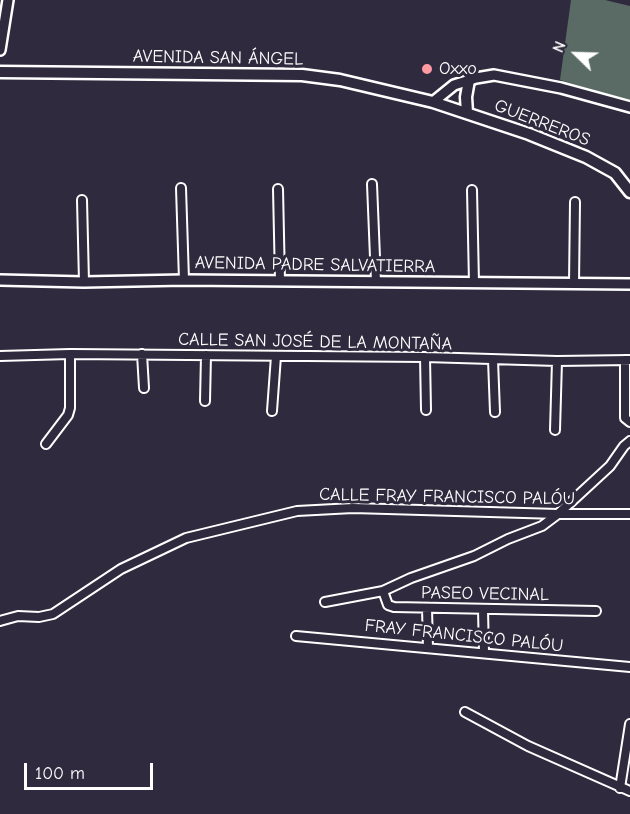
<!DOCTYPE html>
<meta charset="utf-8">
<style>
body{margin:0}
#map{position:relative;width:630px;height:814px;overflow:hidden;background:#2f2a3d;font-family:"Comic Neue",sans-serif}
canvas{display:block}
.north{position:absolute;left:546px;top:24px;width:60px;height:60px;-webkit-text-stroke:4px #2f2a3d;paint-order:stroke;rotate:293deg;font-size:16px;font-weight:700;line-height:24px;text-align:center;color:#fff}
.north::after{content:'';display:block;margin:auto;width:21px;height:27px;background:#fff;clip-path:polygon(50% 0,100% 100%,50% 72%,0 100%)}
.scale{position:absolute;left:24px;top:763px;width:129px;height:27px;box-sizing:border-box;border:3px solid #fff;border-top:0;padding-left:8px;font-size:18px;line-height:21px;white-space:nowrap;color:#fff;-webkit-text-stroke:4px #2f2a3d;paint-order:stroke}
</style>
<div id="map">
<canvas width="630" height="814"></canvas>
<div class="north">N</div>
<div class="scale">100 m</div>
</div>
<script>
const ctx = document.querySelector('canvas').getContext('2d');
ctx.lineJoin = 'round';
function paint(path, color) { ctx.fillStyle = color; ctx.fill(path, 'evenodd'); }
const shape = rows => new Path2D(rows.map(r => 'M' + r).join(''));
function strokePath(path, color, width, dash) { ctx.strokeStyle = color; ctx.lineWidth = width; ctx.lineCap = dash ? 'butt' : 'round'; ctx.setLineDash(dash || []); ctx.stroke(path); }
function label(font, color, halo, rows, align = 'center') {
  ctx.font = font + ' "Comic Neue",sans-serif'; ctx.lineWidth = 6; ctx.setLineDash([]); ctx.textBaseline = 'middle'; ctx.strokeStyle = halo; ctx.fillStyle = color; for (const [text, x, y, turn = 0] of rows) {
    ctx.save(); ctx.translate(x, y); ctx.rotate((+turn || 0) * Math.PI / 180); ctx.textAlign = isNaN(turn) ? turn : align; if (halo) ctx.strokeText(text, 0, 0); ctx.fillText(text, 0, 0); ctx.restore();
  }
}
paint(shape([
 [571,0,605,0,630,6,630,101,560,80]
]), '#596b64');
const minor = shape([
 [372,184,376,282],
 [181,188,184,280],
 [278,189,280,281],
 [472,190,474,283],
 [82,200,84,282],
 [574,284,575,202],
 [142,354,144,388],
 [0,356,70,354,425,357,557,361,630,360],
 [425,357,426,410],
 [493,360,495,412],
 [625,360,625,418,630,422],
 [205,401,206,355],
 [272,411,276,356],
 [555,430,557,361],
 [46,444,68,415,70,408,70,354],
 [383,591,388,605,394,607,596,611],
 [325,602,383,591,411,578,474,556,508,539,542,526,558,514,610,466,624,446,630,441],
 [427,608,428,648],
 [483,610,484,652],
 [0,621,18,616,39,617,53,614,121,569,186,538,297,511,353,508,558,514,630,514],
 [296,636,630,667],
 [465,712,528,746,630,791],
 [620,788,630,724]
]);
const tertiary = shape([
 [0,50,8,0],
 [433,102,454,85,476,78,494,75,561,88,630,107],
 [0,280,84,282,184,280,630,284]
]);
const secondary = shape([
 [0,72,302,75,340,80,433,102,529,134,586,157,615,173,630,192],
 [467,113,466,97,469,80]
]);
strokePath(minor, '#fff', 12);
strokePath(tertiary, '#fff', 14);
strokePath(secondary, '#fff', 15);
strokePath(minor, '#2f2a3d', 8);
strokePath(tertiary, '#2f2a3d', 9);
strokePath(secondary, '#2f2a3d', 10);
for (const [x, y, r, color] of [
 [427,69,6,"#ff9aa2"]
]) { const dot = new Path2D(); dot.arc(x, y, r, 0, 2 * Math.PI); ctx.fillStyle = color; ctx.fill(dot); strokePath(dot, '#2f2a3d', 2); }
label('18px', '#fff', '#2f2a3d', [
 ["AVENIDA SAN ÁNGEL",218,58,1],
 ["GUERREROS",542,123,21],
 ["AVENIDA PADRE SALVATIERRA",315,265,1],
 ["CALLE SAN JOSÉ DE LA MONTAÑA",315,342,1],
 ["CALLE FRAY FRANCISCO PALÓU",447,497,1],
 ["PASEO VECINAL",485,594,1],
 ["FRAY FRANCISCO PALÓU",464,636,6]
]);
label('18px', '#fff', '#2f2a3d', [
 ["Oxxo",439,69]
], 'left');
</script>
